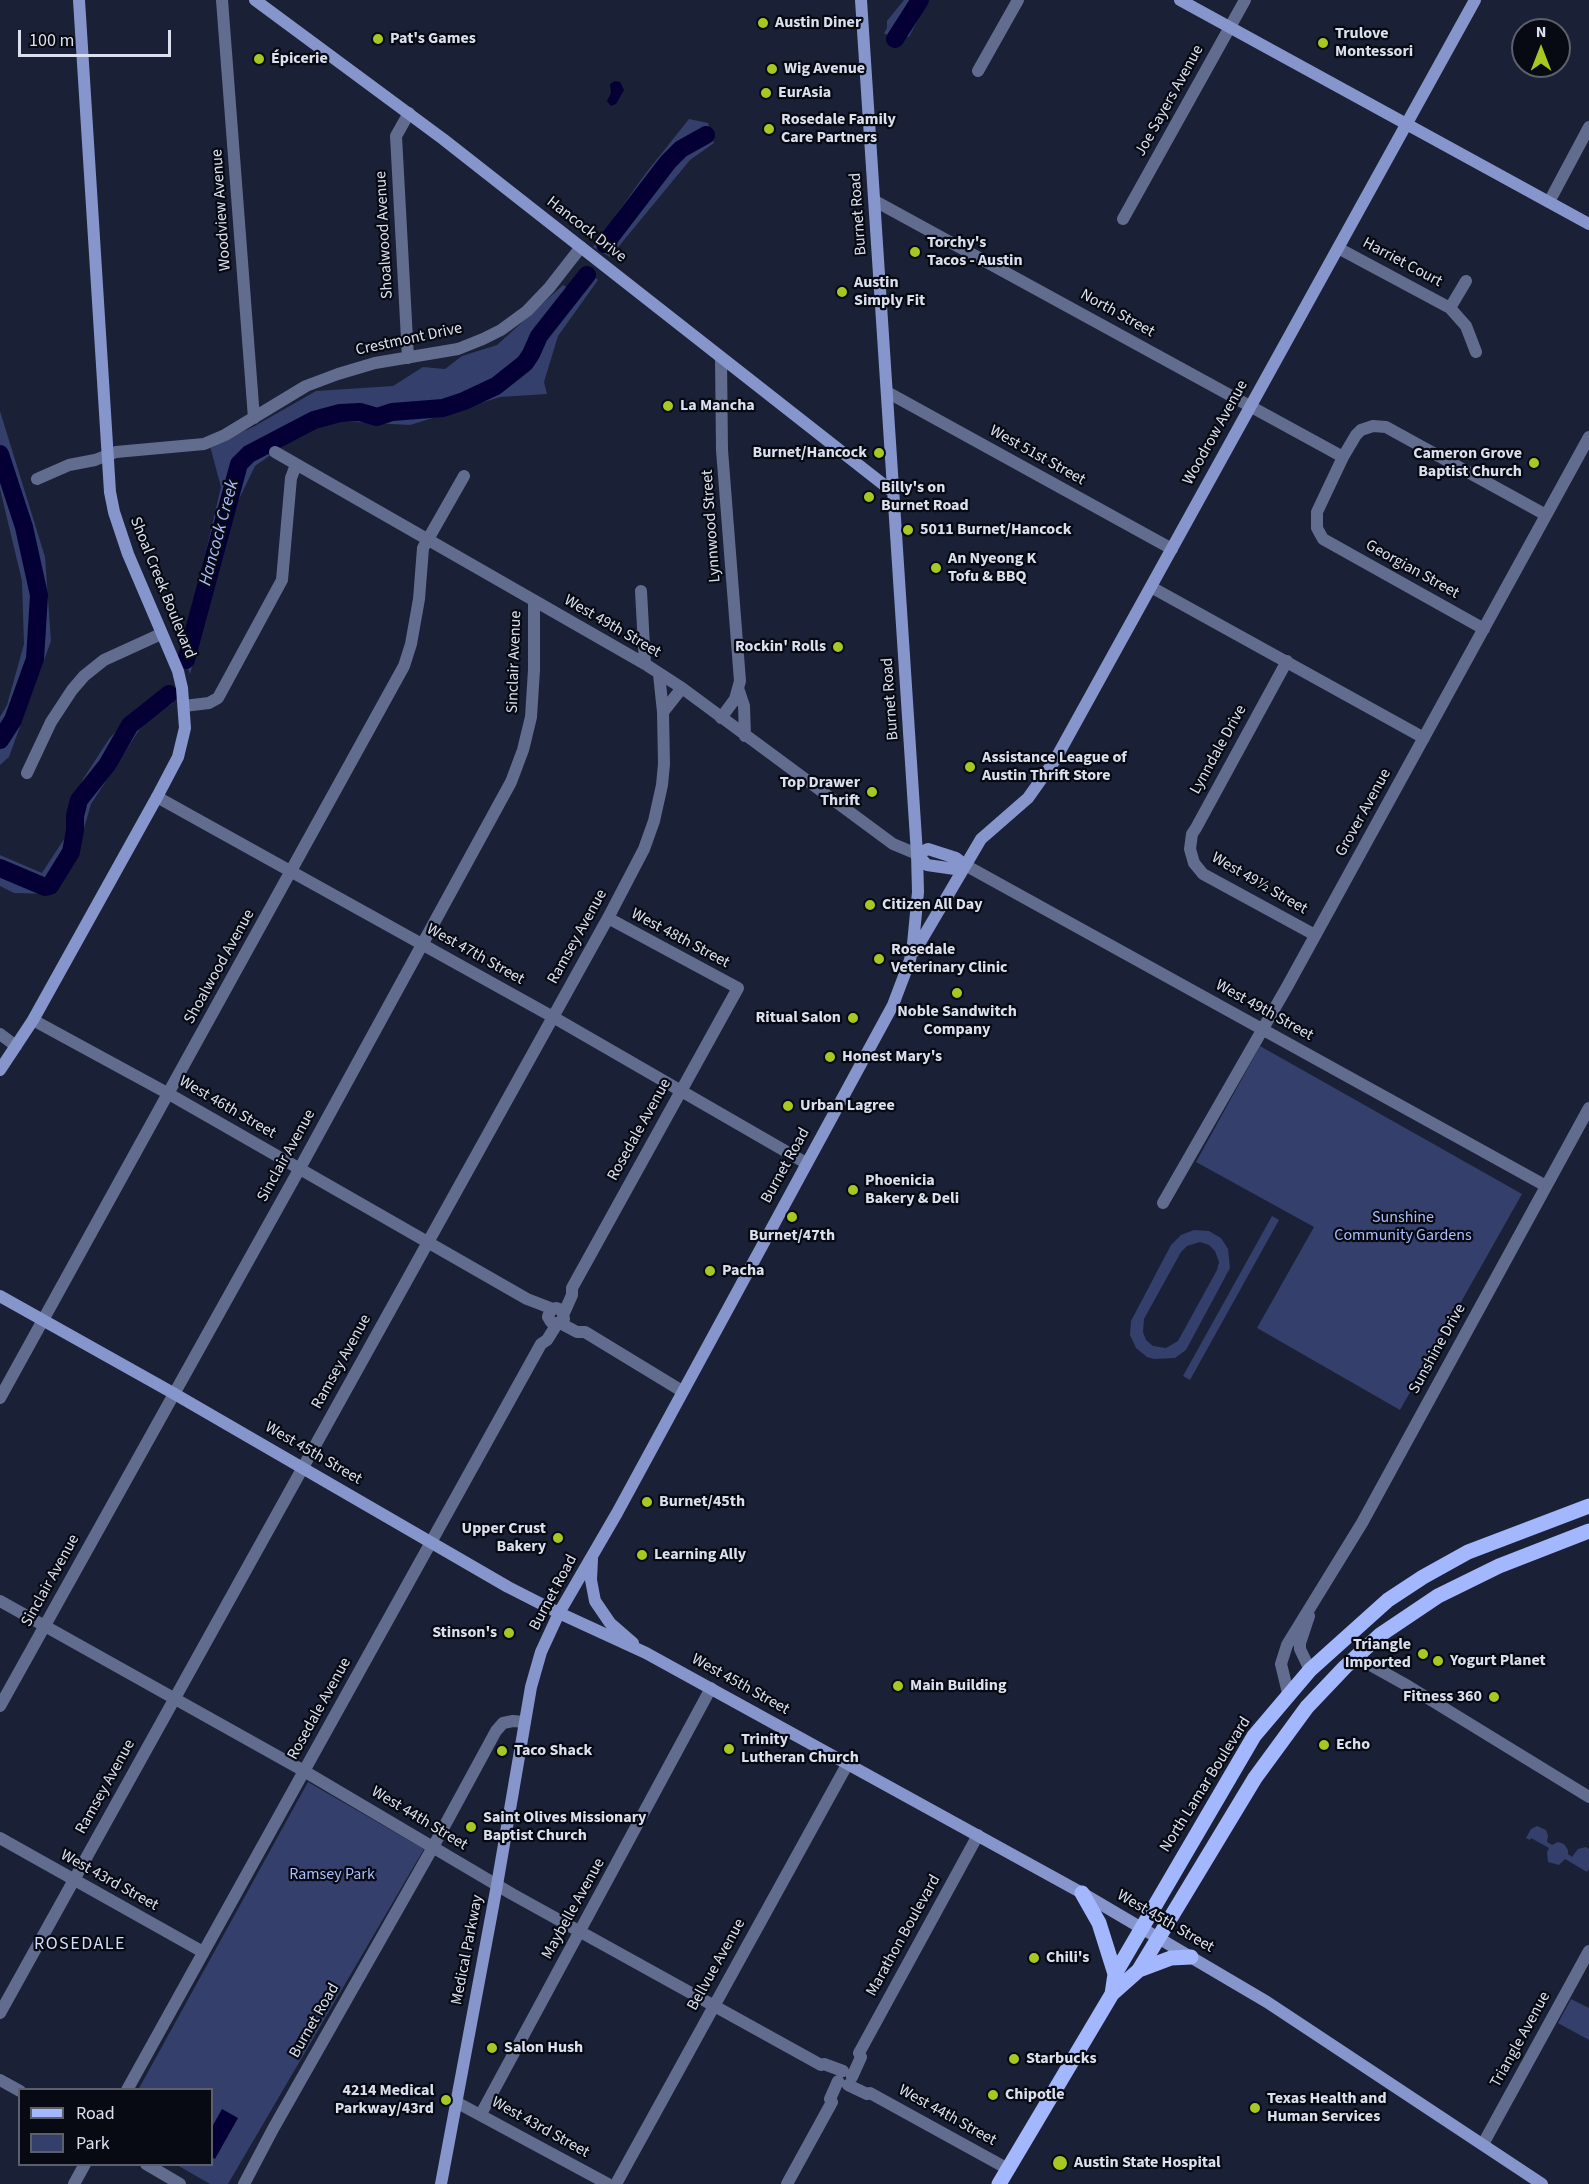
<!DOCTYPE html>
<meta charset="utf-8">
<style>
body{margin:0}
#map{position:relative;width:1589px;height:2184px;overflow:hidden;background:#1a2035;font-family:"Source Sans 3",sans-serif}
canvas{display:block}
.legend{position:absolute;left:18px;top:2088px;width:195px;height:78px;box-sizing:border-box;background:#080a13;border:2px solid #5c606b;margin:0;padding:8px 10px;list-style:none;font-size:18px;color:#dbe0ee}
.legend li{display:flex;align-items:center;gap:12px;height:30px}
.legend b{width:30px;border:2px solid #5c606b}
.north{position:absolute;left:1511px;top:18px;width:60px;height:60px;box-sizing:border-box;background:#080a13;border:2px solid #5c606b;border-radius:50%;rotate:0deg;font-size:16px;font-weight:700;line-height:24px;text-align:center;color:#dbe0ee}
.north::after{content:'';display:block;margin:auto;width:21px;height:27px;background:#a6c821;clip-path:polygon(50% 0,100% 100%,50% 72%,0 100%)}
.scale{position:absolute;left:18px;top:30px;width:153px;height:27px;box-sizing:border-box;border:3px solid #dbe0ee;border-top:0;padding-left:8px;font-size:18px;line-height:21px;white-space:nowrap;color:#dbe0ee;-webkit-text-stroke:4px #080a13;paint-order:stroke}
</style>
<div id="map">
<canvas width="1589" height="2184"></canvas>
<ul class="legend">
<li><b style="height:8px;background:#a2b7fe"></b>Road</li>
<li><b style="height:16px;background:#343f6b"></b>Park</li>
</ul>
<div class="north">N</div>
<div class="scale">100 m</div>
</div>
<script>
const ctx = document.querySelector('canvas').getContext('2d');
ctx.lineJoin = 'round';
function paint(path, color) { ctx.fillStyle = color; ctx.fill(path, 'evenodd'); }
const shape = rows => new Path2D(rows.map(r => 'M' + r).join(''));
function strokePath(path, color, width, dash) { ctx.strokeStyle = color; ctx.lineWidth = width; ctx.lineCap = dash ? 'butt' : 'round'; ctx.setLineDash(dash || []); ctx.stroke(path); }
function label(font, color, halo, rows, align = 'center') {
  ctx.font = font + ' "Source Sans 3",sans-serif'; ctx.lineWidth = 4.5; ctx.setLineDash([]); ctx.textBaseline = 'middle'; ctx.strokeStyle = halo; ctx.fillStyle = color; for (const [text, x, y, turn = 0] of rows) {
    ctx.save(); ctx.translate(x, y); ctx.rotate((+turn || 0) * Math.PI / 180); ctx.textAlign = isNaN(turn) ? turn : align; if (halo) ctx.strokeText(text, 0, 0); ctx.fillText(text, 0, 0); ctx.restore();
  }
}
paint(shape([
 [904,0,928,0,909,37,904,36,898,42,884,33,887,28,887,21],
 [689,119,708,123,714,143,690,160,610,257,593,247,646,173],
 [586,270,598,280,558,336,544,382,547,394,500,397,410,425,336,421,306,430,255,466,237,503,190,674,180,649,188,628,221,487,210,446,253,427,316,391,393,386,423,367,445,369,462,356,497,345,563,285,570,289],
 [0,411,45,557,51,641,9,757,0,765,0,717,7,705,24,644,22,581,0,489],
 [165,687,173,703,143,724,91,804,80,842,52,894,14,893,0,886,0,855,42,873,66,836,70,815,83,779,109,739,137,708],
 [1260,1046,1522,1194,1400,1410,1257,1328,1314,1227,1196,1162],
 [1272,1216,1279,1220,1190,1380,1183,1376],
 [1194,1230,1209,1231,1221,1238,1228,1249,1230,1268,1186,1350,1175,1358,1154,1359,1147,1357,1136,1348,1130,1335,1131,1321,1171,1245,1181,1235],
 [1200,1242,1209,1245,1215,1251,1219,1262,1217,1270,1178,1341,1166,1348,1153,1346,1146,1340,1143,1332,1144,1319,1181,1252,1187,1246],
 [308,1782,424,1849,228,2184,210,2184,177,2165,212,2164,212,2090,138,2090],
 [1537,1826,1546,1830,1548,1836,1547,1842,1552,1845,1558,1842,1564,1844,1568,1850,1568,1854,1572,1857,1578,1849,1586,1847,1589,1849,1589,1869,1587,1872,1565,1859,1559,1865,1548,1862,1547,1852,1549,1848,1531,1838,1530,1840,1526,1838,1531,1829],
 [1571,1999,1589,2008,1589,2040,1558,2023]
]), '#343f6b');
paint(shape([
 [615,81,620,82,624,90,616,104,611,106,607,101,611,93,610,84],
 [222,2109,238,2118,215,2159,212,2157,212,2127]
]), '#040035');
strokePath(shape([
 [895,39,920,0],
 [605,244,668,162,681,149,706,135],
 [0,454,24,527,39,595,35,659,13,720,0,740],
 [186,660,239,464,249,454,314,420,340,413,360,412,377,417,392,412,443,408,464,401,496,386,525,363,531,354,539,336,587,275],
 [0,868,45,887,50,886,71,852,75,830,75,816,79,800,107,765,130,725,169,694]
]), '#040035', 18);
strokePath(shape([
 [222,0,254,418],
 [978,71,1018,0],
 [875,201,1343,457],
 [1549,202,1589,127],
 [1123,219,1245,0],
 [1338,248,1450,308,1466,326,1476,352],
 [1450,308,1466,281],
 [408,358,396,136,409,113],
 [887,392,1172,549],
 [275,452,645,664,682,688,893,844,917,854],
 [37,479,69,465,95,460,116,452,204,444,225,435,306,386,338,374,375,363,458,349,483,339,501,330,527,311,549,288,581,247],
 [1151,587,1424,738],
 [641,591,645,664],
 [1484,629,1323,539,1317,528,1317,512,1343,457,1356,435,1361,430,1373,426,1386,427,1546,515],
 [1287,661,1196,828,1192,834,1190,849,1194,863,1203,874,1315,935],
 [659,674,663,712],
 [739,691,744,706,745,736],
 [184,706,209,703,218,698,282,580,291,478,296,465],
 [721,718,735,699,740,681,722,450,721,358],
 [27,773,51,722,72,690,84,676,104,660,161,634],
 [157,797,553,1017,806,1163],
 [965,865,1546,1186],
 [33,1020,169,1094,527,1299,553,1309],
 [0,1034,16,1046],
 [1163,1203,1288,985,1589,437],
 [564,1313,572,1295,572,1288,738,988,608,918],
 [560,1323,577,1332,585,1332,682,1391],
 [0,1398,404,666,411,644,419,599,423,548,464,476],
 [0,1601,304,1771,512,1894,821,2065,824,2064,843,2071],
 [1309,1616,1300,1643,1300,1649,1310,1670],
 [1356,1657,1408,1686,1589,1797],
 [1288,1693,1281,1664,1287,1645,1362,1523,1589,1108],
 [0,1706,300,1168,511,782,523,750,531,717,534,670,534,601],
 [0,1838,203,1952],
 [0,2013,608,918,644,849,654,821,662,785,664,764,663,712,682,688],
 [852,2077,861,2057,859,2053,978,1835],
 [0,2080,20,2091],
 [848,2085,867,2094,870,2093,1008,2169],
 [127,2090,541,1344,547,1340,557,1324,564,1319,562,1310,556,1308,550,1311,548,1317,551,1322,557,1324],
 [456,2102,608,2184],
 [481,2114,711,1688],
 [1483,2144,1589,1951],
 [146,2164,180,2184],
 [74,2184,85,2164],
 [244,2184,273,2129,433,1847,496,1731,503,1723,513,1721,525,1722],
 [616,2184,848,1763],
 [787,2184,832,2102,830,2099,838,2081]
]), '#616c8e', 12);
strokePath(shape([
 [255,0,443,139,893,492],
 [1180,0,1589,224],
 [917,854,927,865,955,869,965,865],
 [917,854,928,849,956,858,965,865],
 [915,951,981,839,1028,798,1055,760,1475,0],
 [0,1070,33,1020,157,797,178,757,185,728,182,688,178,671,128,554,114,512,110,492,79,0],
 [0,1296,173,1393,508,1587,559,1613,646,1653,1082,1893,1267,2002,1542,2184],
 [592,1559,591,1580,595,1601,610,1623,633,1643],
 [441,2184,497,1885,531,1687,541,1652,559,1613,617,1513,893,1005,910,960,913,944,918,892,917,854,861,0]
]), '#8696cd', 12);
strokePath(shape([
 [1082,1893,1099,1923,1115,1974],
 [1139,1970,1171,1958,1191,1957],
 [1112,1994,1115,1974,1254,1736,1310,1670,1388,1600,1423,1577,1468,1552,1589,1506],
 [999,2184,1112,1994,1139,1970,1255,1778,1307,1707,1345,1667,1380,1635,1438,1596,1499,1566,1589,1531]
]), '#a2b7fe', 15);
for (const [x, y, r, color] of [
 [763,23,6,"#a6c821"],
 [378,39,6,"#a6c821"],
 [1323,43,6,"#a6c821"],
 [259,59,6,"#a6c821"],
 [772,69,6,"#a6c821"],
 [766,93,6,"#a6c821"],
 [769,129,6,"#a6c821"],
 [915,252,6,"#a6c821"],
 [842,292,6,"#a6c821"],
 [668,406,6,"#a6c821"],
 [879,453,6,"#a6c821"],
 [1534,463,6,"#a6c821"],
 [869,497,6,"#a6c821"],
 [908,530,6,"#a6c821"],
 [936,568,6,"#a6c821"],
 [838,647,6,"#a6c821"],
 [970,767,6,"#a6c821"],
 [872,792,6,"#a6c821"],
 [870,905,6,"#a6c821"],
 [879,959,6,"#a6c821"],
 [957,993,6,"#a6c821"],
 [853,1018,6,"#a6c821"],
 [830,1057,6,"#a6c821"],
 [788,1106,6,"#a6c821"],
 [853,1190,6,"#a6c821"],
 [792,1217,6,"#a6c821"],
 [710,1271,6,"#a6c821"],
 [647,1502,6,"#a6c821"],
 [558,1538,6,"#a6c821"],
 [642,1555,6,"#a6c821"],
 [509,1633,6,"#a6c821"],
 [1423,1654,6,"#a6c821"],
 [1438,1661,6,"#a6c821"],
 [898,1686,6,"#a6c821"],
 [1494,1697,6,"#a6c821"],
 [1324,1745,6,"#a6c821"],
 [729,1749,6,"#a6c821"],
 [502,1751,6,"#a6c821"],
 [471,1827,6,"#a6c821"],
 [1034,1958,6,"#a6c821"],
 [492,2048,6,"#a6c821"],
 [1014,2059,6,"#a6c821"],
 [993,2095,6,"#a6c821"],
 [446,2100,6,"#a6c821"],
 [1255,2108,6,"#a6c821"],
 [1060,2163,8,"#a6c821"]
]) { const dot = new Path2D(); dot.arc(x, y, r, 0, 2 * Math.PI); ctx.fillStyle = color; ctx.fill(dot); strokePath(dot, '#080a13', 2); }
label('bold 16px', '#dbe0ee', '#080a13', [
 ["Austin Diner",775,23],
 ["Trulove",1335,34],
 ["Montessori",1335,52],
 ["Pat's Games",390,39],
 ["Épicerie",271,59],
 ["Wig Avenue",784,69],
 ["EurAsia",778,93],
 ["Rosedale Family",781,120],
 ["Care Partners",781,138],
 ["Torchy's",927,243],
 ["Tacos - Austin",927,261],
 ["Austin",854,283],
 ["Simply Fit",854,301],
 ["La Mancha",680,406],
 ["Burnet/Hancock",867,453,"right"],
 ["Cameron Grove",1522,454,"right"],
 ["Baptist Church",1522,472,"right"],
 ["Billy's on",881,488],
 ["Burnet Road",881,506],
 ["5011 Burnet/Hancock",920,530],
 ["An Nyeong K",948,559],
 ["Tofu & BBQ",948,577],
 ["Rockin' Rolls",826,647,"right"],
 ["Assistance League of",982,758],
 ["Austin Thrift Store",982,776],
 ["Top Drawer",860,783,"right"],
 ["Thrift",860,801,"right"],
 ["Citizen All Day",882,905],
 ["Rosedale",891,950],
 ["Veterinary Clinic",891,968],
 ["Noble Sandwitch",957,1012,"center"],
 ["Company",957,1030,"center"],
 ["Ritual Salon",841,1018,"right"],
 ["Honest Mary's",842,1057],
 ["Urban Lagree",800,1106],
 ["Phoenicia",865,1181],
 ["Bakery & Deli",865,1199],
 ["Burnet/47th",792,1236,"center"],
 ["Pacha",722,1271],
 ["Burnet/45th",659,1502],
 ["Upper Crust",546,1529,"right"],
 ["Bakery",546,1547,"right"],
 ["Learning Ally",654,1555],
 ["Stinson's",497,1633,"right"],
 ["Triangle",1411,1645,"right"],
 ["Imported",1411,1663,"right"],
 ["Yogurt Planet",1450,1661],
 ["Main Building",910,1686],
 ["Fitness 360",1482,1697,"right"],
 ["Trinity",741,1740],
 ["Lutheran Church",741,1758],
 ["Echo",1336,1745],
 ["Taco Shack",514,1751],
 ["Saint Olives Missionary",483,1818],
 ["Baptist Church",483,1836],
 ["Chili's",1046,1958],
 ["Salon Hush",504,2048],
 ["Starbucks",1026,2059],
 ["4214 Medical",434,2091,"right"],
 ["Parkway/43rd",434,2109,"right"],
 ["Chipotle",1005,2095],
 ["Texas Health and",1267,2099],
 ["Human Services",1267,2117],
 ["Austin State Hospital",1074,2163]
], 'left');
label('16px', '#dbe0ee', '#080a13', [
 ["Joe Sayers Avenue",1170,101,-61],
 ["Woodview Avenue",222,210,-94],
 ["Burnet Road",859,214,-94],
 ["Hancock Drive",586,230,38],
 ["Shoalwood Avenue",385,235,-93],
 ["Harriet Court",1402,263,28],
 ["North Street",1117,314,29],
 ["Crestmont Drive",409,340,-12],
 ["Woodrow Avenue",1216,433,-61],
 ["West 51st Street",1037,456,29],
 ["Lynnwood Street",712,526,-94],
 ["Georgian Street",1412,570,29],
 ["Shoal Creek Boulevard",162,588,68],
 ["West 49th Street",612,627,30],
 ["Sinclair Avenue",515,662,-88],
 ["Burnet Road",891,699,-94],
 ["Lynndale Drive",1219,750,-61],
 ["Grover Avenue",1364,813,-61],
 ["West 49½ Street",1259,884,30],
 ["Ramsey Avenue",578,937,-61],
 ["West 48th Street",680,939,28],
 ["West 47th Street",475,955,29],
 ["Shoalwood Avenue",220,967,-61],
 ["West 49th Street",1264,1011,29],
 ["West 46th Street",227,1108,30],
 ["Rosedale Avenue",640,1130,-61],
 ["Sinclair Avenue",287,1156,-61],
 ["Burnet Road",786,1166,-61],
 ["Sunshine Drive",1438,1349,-61],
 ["Ramsey Avenue",342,1362,-61],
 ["West 45th Street",313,1454,30],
 ["Sinclair Avenue",51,1581,-61],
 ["Burnet Road",554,1593,-62],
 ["West 45th Street",740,1685,29],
 ["Rosedale Avenue",320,1709,-61],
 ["North Lamar Boulevard",1206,1785,-58],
 ["Ramsey Avenue",106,1787,-61],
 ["West 44th Street",419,1819,31],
 ["West 43rd Street",109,1881,29],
 ["Maybelle Avenue",574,1909,-61],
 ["West 45th Street",1165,1922,30],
 ["Marathon Boulevard",904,1936,-61],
 ["Medical Parkway",468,1950,-79],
 ["Bellvue Avenue",717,1965,-61],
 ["Burnet Road",315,2021,-60],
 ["Triangle Avenue",1521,2040,-61],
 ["West 44th Street",947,2116,29],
 ["West 43rd Street",540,2128,29]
]);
label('16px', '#abbefd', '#080a13', [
 ["Sunshine",1403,1218],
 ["Community Gardens",1403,1236],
 ["Ramsey Park",332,1875]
]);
label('italic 18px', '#aabcfb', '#080a13', [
 ["Hancock Creek",220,533,-75]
]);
ctx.letterSpacing = '1.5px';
label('18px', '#d5defb', '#080a13', [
 ["ROSEDALE",80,1945]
]);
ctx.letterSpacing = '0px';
</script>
